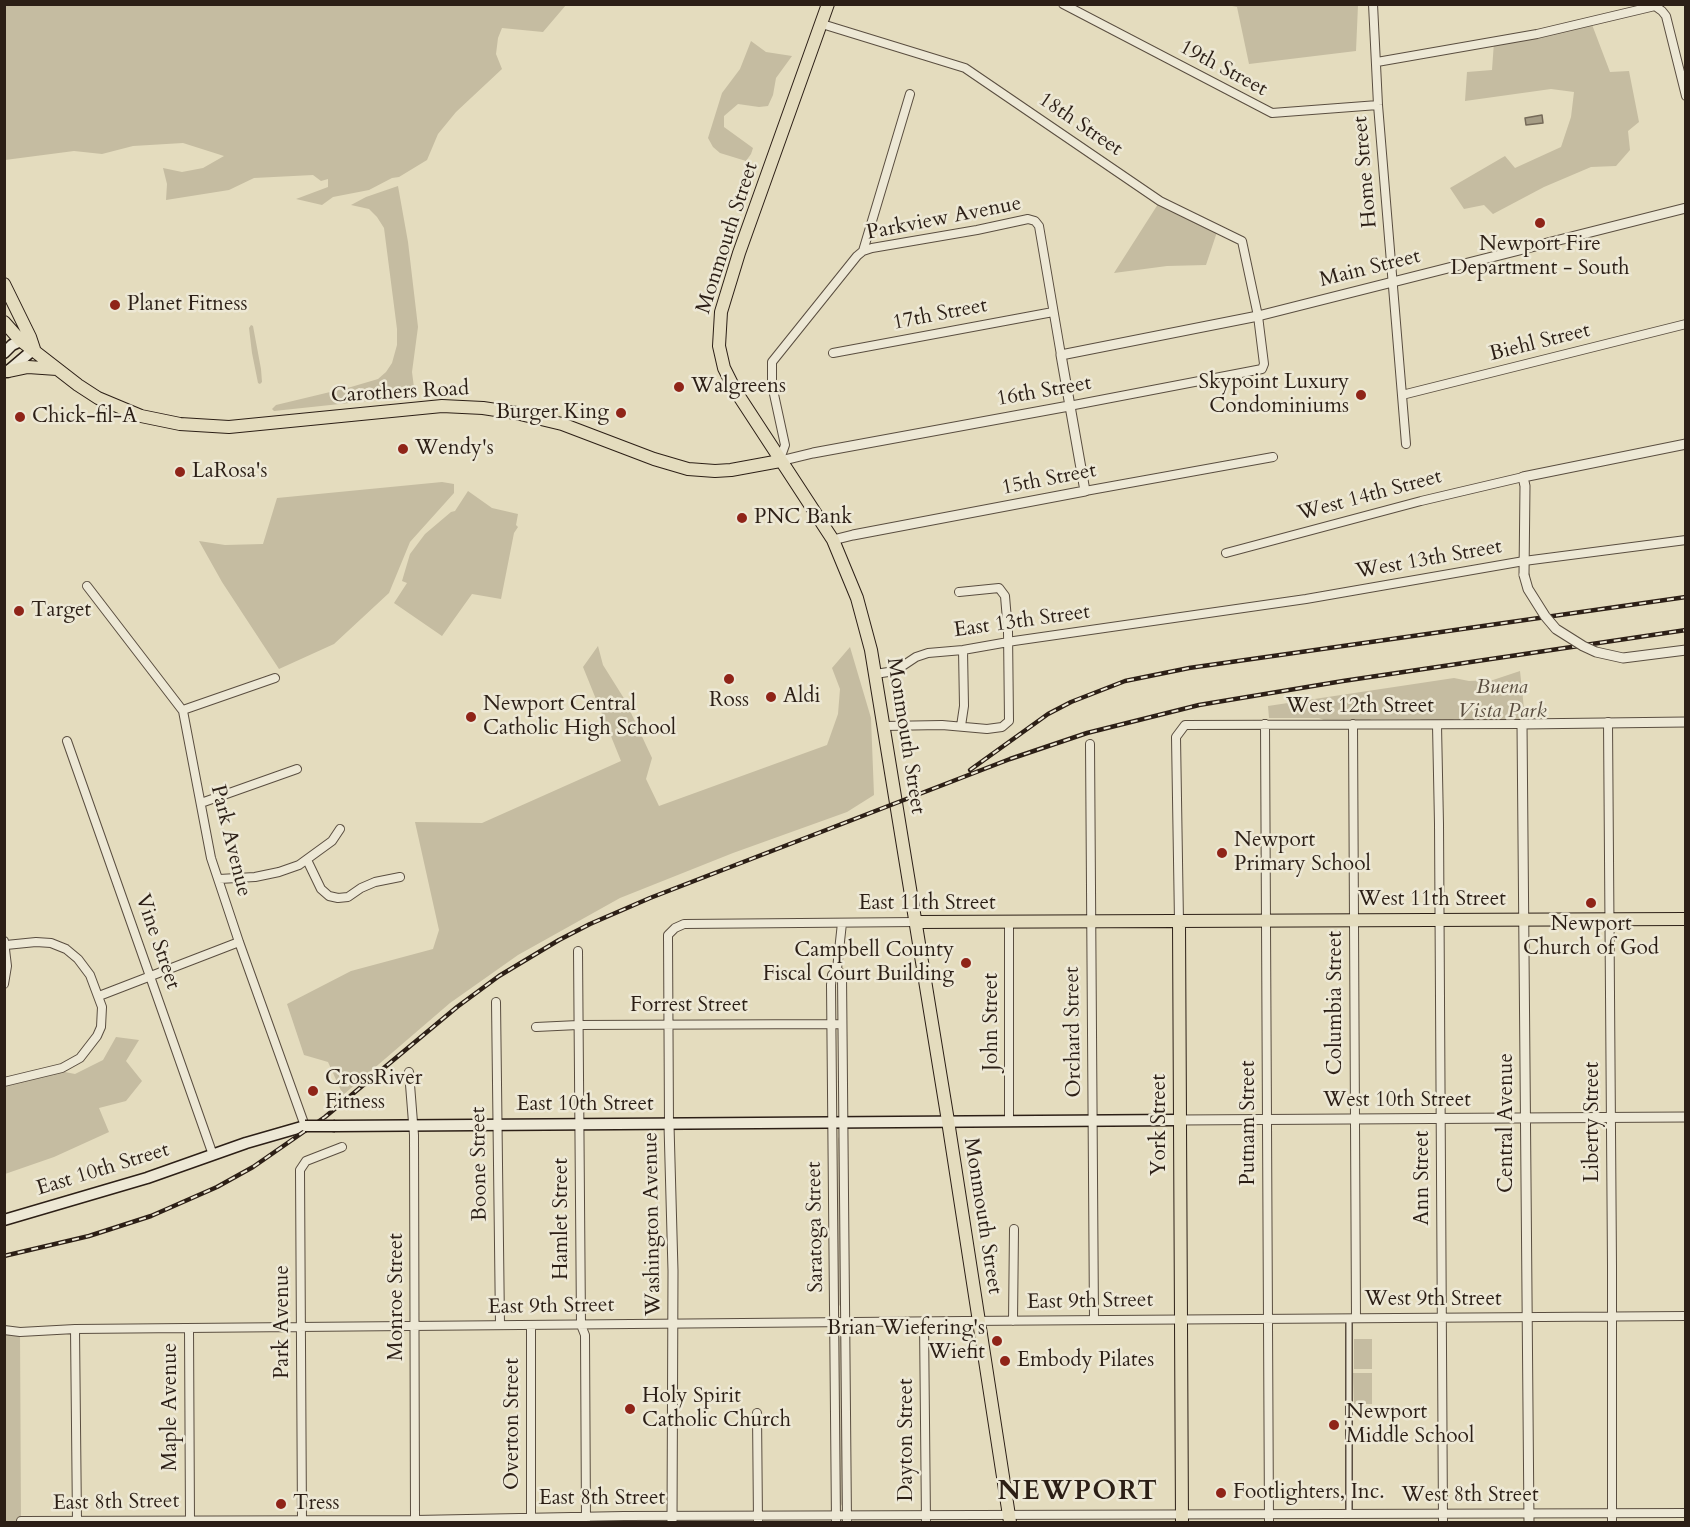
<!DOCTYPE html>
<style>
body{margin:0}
#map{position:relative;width:1690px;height:1527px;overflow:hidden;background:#e4dcbe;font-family:Cardo,serif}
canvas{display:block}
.frame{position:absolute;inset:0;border:6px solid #2c1f16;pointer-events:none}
</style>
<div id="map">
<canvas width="1690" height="1527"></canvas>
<div class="frame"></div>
</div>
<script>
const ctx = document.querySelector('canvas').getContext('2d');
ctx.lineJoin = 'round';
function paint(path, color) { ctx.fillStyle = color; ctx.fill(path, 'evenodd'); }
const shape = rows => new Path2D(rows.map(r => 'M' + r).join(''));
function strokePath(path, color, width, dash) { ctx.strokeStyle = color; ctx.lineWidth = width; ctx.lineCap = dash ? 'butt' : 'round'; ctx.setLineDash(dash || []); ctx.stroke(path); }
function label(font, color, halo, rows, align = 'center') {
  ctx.font = font + ' Cardo,serif'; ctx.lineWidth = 5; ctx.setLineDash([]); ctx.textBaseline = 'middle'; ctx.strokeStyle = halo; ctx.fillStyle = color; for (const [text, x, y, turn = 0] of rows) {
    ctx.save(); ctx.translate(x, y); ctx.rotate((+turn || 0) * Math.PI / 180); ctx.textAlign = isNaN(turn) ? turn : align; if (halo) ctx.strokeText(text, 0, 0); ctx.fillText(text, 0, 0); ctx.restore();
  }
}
paint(shape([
 [4,5,5,4,566,5,543,32,502,28,498,38,496,54,502,69,456,112,438,134,427,160,399,177,392,178,369,190,333,197,322,205,296,199,328,187,328,179,321,181,313,175,254,178,229,190,166,200,167,184,163,168,182,172,203,168,224,156,183,143,133,146,102,154,74,151,5,160],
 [1227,5,1358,5,1356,51,1249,64,1237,7],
 [1591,22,1610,72,1629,71,1639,122,1628,131,1630,150,1616,166,1591,167,1544,187,1493,214,1484,205,1464,209,1450,188,1505,156,1515,168,1561,147,1571,117,1574,92,1551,89,1465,101,1467,72,1492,70,1494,42],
 [751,41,766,52,792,56,776,78,773,95,768,106,759,107,738,104,724,116,724,127,753,148,751,154,746,161,720,153,713,147,708,138,722,93,740,69],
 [398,186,408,242,418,327,412,372,415,396,274,411,272,409,276,405,351,387,378,379,386,372,392,363,397,345,397,329,384,228,377,217,369,209,351,205,366,197],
 [1160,201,1218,229,1206,265,1167,266,1114,273],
 [251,325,253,326,261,369,262,382,260,384,258,383,252,353,249,328],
 [442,482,454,484,454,493,410,542,389,593,334,644,279,669,222,582,199,541,225,545,263,544,277,498],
 [468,491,492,508,518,514,516,525,518,527,514,533,501,599,472,594,442,636,394,603,407,583,402,581,410,554,425,534,451,512,455,511],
 [598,646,603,665,625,700,652,758,646,779,659,806,827,745,838,714,840,689,832,668,850,647,871,718,874,795,847,812,733,853,620,898,518,955,450,1003,343,1095,328,1062,304,1055,287,1004,351,971,433,949,439,930,415,822,482,823,621,761,583,667],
 [1520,671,1525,718,1514,722,1482,722,1478,719,1454,719,1450,722,1425,723,1420,719,1371,719,1367,723,1326,721,1319,718,1269,718,1268,706,1454,678,1469,681,1493,680],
 [116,1037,139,1040,126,1061,142,1081,126,1101,99,1108,109,1132,54,1157,5,1174,5,1086,55,1070,75,1074,103,1060],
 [838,1137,840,1141,841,1308,838,1303],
 [5,1330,20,1332,21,1522,5,1522],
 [839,1337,842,1338,843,1504,842,1506,839,1501],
 [1354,1339,1372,1339,1372,1369,1354,1369],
 [1353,1373,1372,1373,1372,1404,1354,1404]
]), '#c5bca1');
const water = shape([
 [1542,115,1543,123,1526,125,1525,118,1542,115]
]);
paint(water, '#a59c85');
strokePath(water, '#756a59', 1.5);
const pedestrian = shape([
 [1349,1318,1349,1514]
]);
const minor = shape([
 [1063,4,1272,113,1378,105],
 [1373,4,1378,105,1406,444],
 [822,24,965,68,1160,201,1242,241,1258,316,1264,364,1262,369,1069,406],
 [1377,62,1537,34,1655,6,1662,11,1666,16,1686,96],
 [863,251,910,94],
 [833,353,1053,312],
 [1402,395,1686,324],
 [780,459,785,445,772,385,772,362,857,256,863,251,872,248,977,230,1028,219,1035,221,1039,226,1061,355],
 [1085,491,1273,457],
 [1226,553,1421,501,1523,477],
 [87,586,183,711,211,858,239,942,305,1126],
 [875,674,895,671,916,657,928,653,963,650,1014,641,1306,599,1524,561,1686,540],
 [183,710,275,678],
 [1608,722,1612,1265,1612,1522],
 [1265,724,1269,1522],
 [1353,724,1356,1318],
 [1437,725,1439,824,1443,1522],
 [884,726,942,725,987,729,1002,727,1009,721,1008,632,1005,596,999,588,959,592],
 [961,726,964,706,963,650],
 [67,741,213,1155],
 [1090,744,1094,1320],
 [201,803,297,769],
 [307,860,321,889,329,896,338,898,348,897,361,888,375,882,400,877],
 [219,879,255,877,279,872,299,865,332,841,340,829],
 [1179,922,1176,737,1185,725,1522,724],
 [4,941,7,966,4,984],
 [578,951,581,1325,585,1335,586,1522],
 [837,969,842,975,847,1522],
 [99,996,239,942],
 [496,1002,500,1325],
 [536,1027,578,1025,842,1024],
 [409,1072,414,1135,415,1522],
 [4,1082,62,1068,80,1058,97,1036,101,1027,102,1007,90,975,78,959,66,949,51,943,36,942,6,945],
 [1009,1121,1009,923],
 [669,1125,668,935,675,928,684,924,916,922],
 [1013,1321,1014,1229],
 [924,1322,926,1522],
 [531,1325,531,1522],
 [189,1328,190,1522],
 [75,1329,77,1522],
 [4,1330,20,1332,75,1329,965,1321,1686,1316],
 [757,1413,758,1522],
 [21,1521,415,1520,624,1516,1686,1513],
 [302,1522,300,1170,306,1161,342,1147],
 [836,1522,831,985,832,975,837,969,842,923]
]);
const tertiary = shape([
 [780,461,813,453,1069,406],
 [833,540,853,535,1085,491,1061,355,1258,316,1686,208],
 [1524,575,1525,486,1523,477,1686,444],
 [1180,1120,1686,1117],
 [669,1125,673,1271,672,1522],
 [1529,1522,1522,724,1686,722]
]);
const secondary = shape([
 [4,353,12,345,27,338],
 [7,372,34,349],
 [335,1126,1180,1120],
 [4,1220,147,1178,246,1143,305,1126]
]);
const primary = shape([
 [828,4,739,253,721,312,719,346,724,368,735,390,833,540,857,598,871,650,948,1121,1010,1522],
 [4,284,30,337,34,349],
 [4,322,20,340,78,385,98,398,141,416,180,424,229,427,442,406,483,408,516,413,562,424,654,459,688,469,715,471,731,470,780,461],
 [9,371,28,367,57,369],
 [916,922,1686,919],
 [1179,922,1182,1522]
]);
strokePath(pedestrian, '#5a4e40', 8);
strokePath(minor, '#5a4e40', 10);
strokePath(tertiary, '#5a4e40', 11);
strokePath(secondary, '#2c1f16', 13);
strokePath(primary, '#2c1f16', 14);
strokePath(pedestrian, '#ede8d5', 5);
strokePath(minor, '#ede8d5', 8);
strokePath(tertiary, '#ede8d5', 9);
strokePath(secondary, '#ede8d5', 10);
strokePath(primary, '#e4dcbe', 12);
const rail = shape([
 [970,770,1048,714,1071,702,1125,681,1189,668,1686,597],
 [4,1256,89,1236,151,1216,217,1187,253,1167,325,1117,457,1007,499,976,559,940,590,924,650,898,1010,759,1087,733,1199,705,1343,681,1686,630]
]);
strokePath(rail, '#2c1f16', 4.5);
strokePath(rail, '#ede8d5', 2, [7]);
const tertiaryBridge = shape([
 [1524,575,1528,589,1545,616,1556,629,1583,646,1596,652,1623,658,1686,650]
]);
const secondaryBridge = shape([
 [305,1126,335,1126]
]);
strokePath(tertiaryBridge, '#5a4e40', 11, []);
strokePath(secondaryBridge, '#2c1f16', 13, []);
strokePath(tertiaryBridge, '#ede8d5', 9);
strokePath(secondaryBridge, '#ede8d5', 10);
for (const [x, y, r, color] of [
 [1540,223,6,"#8f2418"],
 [115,305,6,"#8f2418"],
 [679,387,6,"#8f2418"],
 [1361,395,6,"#8f2418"],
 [621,413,6,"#8f2418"],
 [20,417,6,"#8f2418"],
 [403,449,6,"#8f2418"],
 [180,472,6,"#8f2418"],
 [742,518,6,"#8f2418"],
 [19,611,6,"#8f2418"],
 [729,679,6,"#8f2418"],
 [771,697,6,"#8f2418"],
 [471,717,6,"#8f2418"],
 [1222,853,6,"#8f2418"],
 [1591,903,6,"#8f2418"],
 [966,963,6,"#8f2418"],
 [313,1091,6,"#8f2418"],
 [997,1341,6,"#8f2418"],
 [1005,1361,6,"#8f2418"],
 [630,1409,6,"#8f2418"],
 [1334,1425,6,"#8f2418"],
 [1221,1493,6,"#8f2418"],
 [281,1504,6,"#8f2418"]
]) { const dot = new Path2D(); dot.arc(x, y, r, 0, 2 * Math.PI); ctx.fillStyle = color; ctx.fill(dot); strokePath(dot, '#ede8d5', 2); }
label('21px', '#2c1f16', '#ede8d5', [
 ["19th Street",1223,69,28],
 ["18th Street",1080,125,34],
 ["Home Street",1366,172,-95],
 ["Parkview Avenue",944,219,-11],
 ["Monmouth Street",728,238,-72],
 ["Main Street",1370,269,-14],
 ["17th Street",940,315,-11],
 ["Biehl Street",1540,343,-14],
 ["16th Street",1044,392,-10],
 ["Carothers Road",400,393,-3],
 ["15th Street",1049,480,-11],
 ["West 14th Street",1370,496,-15],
 ["West 13th Street",1429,560,-10],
 ["East 13th Street",1022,622,-8],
 ["West 12th Street",1360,707],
 ["Monmouth Street",905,736,81],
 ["Park Avenue",230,841,76],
 ["West 11th Street",1432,900],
 ["East 11th Street",927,904],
 ["Vine Street",157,942,71],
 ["Columbia Street",1336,1003,-90],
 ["Forrest Street",689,1006],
 ["John Street",992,1022,-90],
 ["Orchard Street",1074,1032,-91],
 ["West 10th Street",1397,1101],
 ["East 10th Street",585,1105],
 ["Liberty Street",1593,1122,-90],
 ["Putnam Street",1249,1123,-90],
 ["Central Avenue",1507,1123,-90],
 ["York Street",1160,1125,-90],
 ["Boone Street",480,1164,-91],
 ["East 10th Street",103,1170,-17],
 ["Ann Street",1423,1178,-90],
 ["Monmouth Street",982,1216,81],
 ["Hamlet Street",562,1219,-90],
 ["Washington Avenue",653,1224,-91],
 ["Saratoga Street",816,1227,-91],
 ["Monroe Street",397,1297,-90],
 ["West 9th Street",1433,1300],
 ["East 9th Street",1090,1302,-1],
 ["East 9th Street",551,1307,-1],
 ["Park Avenue",283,1322,-90],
 ["Maple Avenue",171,1407,-90],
 ["Overton Street",513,1424,-90],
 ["Dayton Street",907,1440,-90],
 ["West 8th Street",1470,1496],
 ["East 8th Street",602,1499],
 ["East 8th Street",116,1503,-1]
]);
label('21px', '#2c1f16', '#ede8d5', [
 ["Newport Fire",1540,245,"center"],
 ["Department - South",1540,269,"center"],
 ["Planet Fitness",127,305],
 ["Skypoint Luxury",1349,383,"right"],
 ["Condominiums",1349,407,"right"],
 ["Walgreens",691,387],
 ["Burger King",609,413,"right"],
 ["Chick-fil-A",32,417],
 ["Wendy's",415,449],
 ["LaRosa's",192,472],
 ["PNC Bank",754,518],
 ["Target",31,611],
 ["Aldi",783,697],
 ["Ross",729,701,"center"],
 ["Newport Central",483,705],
 ["Catholic High School",483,729],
 ["Newport",1234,841],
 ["Primary School",1234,865],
 ["Newport",1591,925,"center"],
 ["Church of God",1591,949,"center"],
 ["Campbell County",954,951,"right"],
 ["Fiscal Court Building",954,975,"right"],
 ["CrossRiver",325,1079],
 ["Fitness",325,1103],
 ["Brian Wiefering's",985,1329,"right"],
 ["Wiefit",985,1353,"right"],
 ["Embody Pilates",1017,1361],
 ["Holy Spirit",642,1397],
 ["Catholic Church",642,1421],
 ["Newport",1346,1413],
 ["Middle School",1346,1437],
 ["Footlighters, Inc.",1233,1493],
 ["Tress",293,1504]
], 'left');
label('italic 21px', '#5a4e40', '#ede8d5', [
 ["Buena",1502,688],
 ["Vista Park",1502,712]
]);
ctx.letterSpacing = '1.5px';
label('bold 27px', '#2c1f16', '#ede8d5', [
 ["NEWPORT",1078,1493]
]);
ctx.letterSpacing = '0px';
</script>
